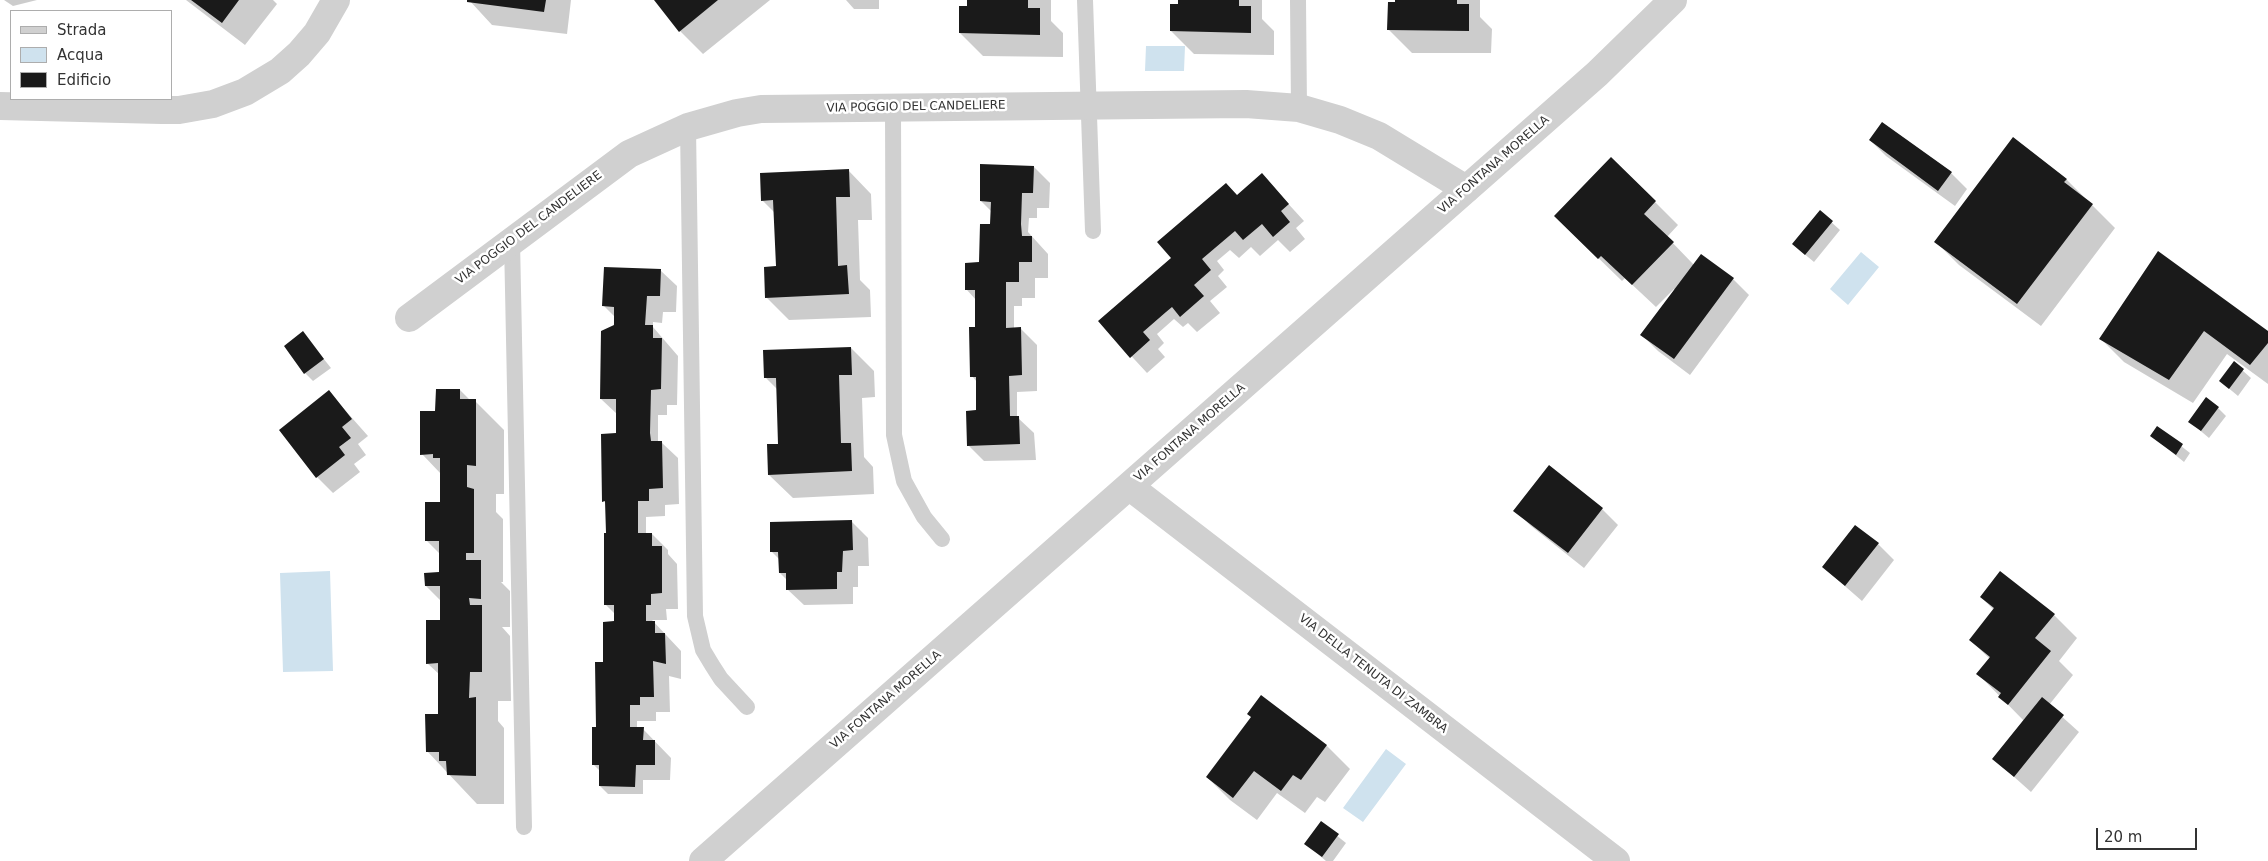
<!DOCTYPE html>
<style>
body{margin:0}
#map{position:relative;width:2268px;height:861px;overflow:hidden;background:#fff;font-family:"DejaVu Sans",sans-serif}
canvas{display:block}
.legend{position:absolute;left:10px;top:10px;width:162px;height:90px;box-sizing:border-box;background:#fff;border:1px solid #adadad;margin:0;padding:6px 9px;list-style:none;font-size:15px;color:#333}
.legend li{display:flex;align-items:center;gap:10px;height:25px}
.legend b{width:25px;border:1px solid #adadad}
.scale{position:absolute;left:2096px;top:828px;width:101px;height:22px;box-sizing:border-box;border:2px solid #333;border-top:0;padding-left:6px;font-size:15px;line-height:18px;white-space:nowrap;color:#333;-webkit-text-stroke:4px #fff;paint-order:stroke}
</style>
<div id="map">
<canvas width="2268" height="861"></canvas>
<ul class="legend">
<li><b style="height:6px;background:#d0d0d0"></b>Strada</li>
<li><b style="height:14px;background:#cfe2ee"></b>Acqua</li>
<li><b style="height:14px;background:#1a1a1a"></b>Edificio</li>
</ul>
<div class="scale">20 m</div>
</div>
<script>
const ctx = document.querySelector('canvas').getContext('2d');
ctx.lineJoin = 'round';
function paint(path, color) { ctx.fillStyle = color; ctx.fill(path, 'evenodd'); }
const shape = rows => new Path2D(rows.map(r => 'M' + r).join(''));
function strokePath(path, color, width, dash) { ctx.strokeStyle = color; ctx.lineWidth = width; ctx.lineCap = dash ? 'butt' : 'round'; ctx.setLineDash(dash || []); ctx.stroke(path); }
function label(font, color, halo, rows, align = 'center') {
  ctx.font = font + ' "DejaVu Sans",sans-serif'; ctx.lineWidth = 5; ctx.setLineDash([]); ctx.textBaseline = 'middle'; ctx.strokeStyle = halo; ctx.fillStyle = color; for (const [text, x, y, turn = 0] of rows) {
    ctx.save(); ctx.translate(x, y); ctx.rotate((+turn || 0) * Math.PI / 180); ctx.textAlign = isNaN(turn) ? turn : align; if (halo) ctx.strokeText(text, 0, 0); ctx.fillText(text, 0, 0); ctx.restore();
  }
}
paint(shape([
 [1146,46,1185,46,1184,71,1145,71],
 [1861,252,1879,267,1848,305,1830,289],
 [330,571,333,671,283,672,280,573],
 [1386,749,1406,764,1363,822,1343,808]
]), '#cfe2ee');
paint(shape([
 [4,0,37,0,13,6],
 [186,0,273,0,277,4,245,45],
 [469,0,571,0,567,34,492,25],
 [655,0,770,0,703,54,680,31],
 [846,0,879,0,879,9,854,9],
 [968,0,1051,0,1051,21,1063,33,1063,57,983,56,960,33,968,8],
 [1179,0,1262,0,1262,19,1274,31,1274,55,1194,54,1171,31],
 [1397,0,1480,0,1480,17,1492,29,1491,53,1412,53,1389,30],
 [2013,139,2067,180,2115,228,2041,326,1959,265,1936,242],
 [1870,140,1951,173,1967,189,1955,206,1886,156],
 [1034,167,1050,183,1049,208,1037,208,1037,218,1029,218,1028,232,1048,254,1048,278,1035,278,1035,298,1022,298,1022,306,1014,306,1014,328,1020,328,1037,345,1037,391,1017,392,1017,417,1034,433,1036,460,984,461,968,445,980,412,977,382,972,376,978,328,976,300,967,290,980,264,992,225,992,212,981,201],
 [848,170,871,194,872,220,858,220,860,280,870,290,871,317,789,320,766,297,777,268,775,213,762,200],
 [1262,175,1304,221,1296,228,1305,239,1290,252,1278,240,1260,256,1251,247,1239,258,1230,250,1217,261,1224,270,1218,276,1227,287,1210,301,1220,313,1197,332,1188,323,1183,327,1174,319,1157,334,1164,343,1158,349,1165,357,1147,373,1099,321,1173,258],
 [1655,202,1678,225,1667,237,1694,265,1733,279,1749,295,1690,375,1658,351,1642,335,1675,290,1674,289,1656,307,1625,278,1622,281,1555,216],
 [1820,212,1840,230,1814,262,1802,252],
 [2158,253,2268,333,2268,384,2227,354,2193,403,2124,362,2101,339],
 [660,270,677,286,676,312,663,312,662,323,653,322,653,327,678,356,677,405,667,405,667,415,658,415,658,441,661,442,678,458,679,504,665,505,665,516,646,517,646,534,652,534,668,550,668,554,677,564,678,609,666,609,667,620,652,620,681,651,681,679,669,676,670,712,656,712,656,721,637,721,637,728,643,729,671,758,670,780,643,780,643,794,608,794,600,786,600,771,593,764,604,663,618,623,616,615,605,604,607,534,606,504,604,501,620,435,618,415,601,399,615,317,604,306],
 [303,333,331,368,313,381,305,373],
 [851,348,874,371,875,397,862,398,864,457,873,467,874,494,793,498,769,475,780,445,778,390,766,378],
 [2234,363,2251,378,2238,396,2220,381],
 [460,390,470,400,475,401,504,430,504,494,496,494,496,512,503,519,503,582,501,582,510,591,510,627,502,627,510,636,511,701,498,701,498,721,504,728,504,804,477,804,427,751,440,715,440,675,427,663,441,622,441,601,426,586,440,574,440,554,426,540,441,504,441,474,422,454,437,412],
 [329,392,368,436,358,444,366,455,354,464,360,472,333,493,317,477,280,430],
 [2218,408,2226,416,2209,438,2190,422],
 [2157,427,2190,453,2184,462,2152,436],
 [1549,467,1602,509,1618,525,1584,568,1531,526,1515,510],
 [852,522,868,538,869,566,858,566,858,587,853,587,853,604,804,605,787,589,787,580,780,573,780,560,772,552],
 [1878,544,1894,560,1862,601,1823,567],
 [1981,597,2054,615,2077,638,2059,661,2073,675,2049,705,2079,732,2031,792,1994,759,2024,721,1978,674,1990,659,1970,640,1994,610],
 [1261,697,1327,746,1350,769,1325,802,1317,797,1305,813,1277,793,1257,820,1230,800,1207,777,1252,718],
 [1321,823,1346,843,1333,861,1326,861,1306,844]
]), '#0003');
paint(shape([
 [191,0,239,0,222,23],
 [467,0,546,0,544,12,467,2],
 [654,0,718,0,679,32],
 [967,0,1028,0,1028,8,1040,8,1040,35,959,33,959,6,967,6],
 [1178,0,1239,0,1239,6,1251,6,1251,33,1170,31,1170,4,1178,4],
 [1395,0,1457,0,1457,4,1469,4,1469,31,1387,30,1388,2,1395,2],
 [1882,122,1952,172,1938,191,1869,140],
 [2013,137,2067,179,2064,182,2093,204,2017,304,1934,242],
 [1611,157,1656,201,1644,214,1674,242,1632,285,1601,256,1598,259,1554,216],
 [980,164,1034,166,1033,193,1022,193,1021,224,1022,236,1032,236,1032,262,1019,262,1019,282,1006,282,1006,328,1021,327,1022,375,1009,376,1010,416,1019,416,1020,444,967,446,966,411,976,410,976,377,970,377,969,327,975,327,975,290,965,290,965,263,979,262,980,224,990,224,991,202,980,201],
 [849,169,850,197,836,197,838,266,847,265,849,294,765,298,764,267,776,266,773,200,761,201,760,173],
 [1262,173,1289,204,1281,211,1290,222,1273,237,1262,224,1243,240,1235,231,1202,259,1211,270,1194,285,1204,296,1180,317,1172,307,1166,312,1143,332,1150,340,1130,358,1098,321,1171,258,1157,242,1226,183,1237,195],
 [1820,210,1833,221,1805,255,1792,244],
 [2158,251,2268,331,2268,343,2250,365,2204,331,2169,380,2099,339],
 [1701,254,1734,278,1674,359,1640,335],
 [604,267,661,269,660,296,647,296,645,325,653,325,653,338,662,338,661,389,651,390,650,433,651,441,662,441,663,488,649,489,649,501,638,501,638,533,652,533,652,546,662,546,662,593,651,594,651,605,646,605,646,621,655,621,655,633,665,633,666,664,653,661,654,697,640,697,640,705,630,705,630,727,644,727,643,740,655,740,655,765,636,765,635,787,599,786,599,765,592,765,592,727,596,727,595,662,603,662,603,622,614,621,614,605,604,605,604,533,606,533,605,501,602,502,601,434,616,433,616,399,600,399,601,331,614,325,614,307,602,306],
 [303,331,324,359,304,374,284,346],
 [851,347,852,375,839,375,841,443,851,443,852,471,768,475,767,444,778,444,776,378,764,378,763,350],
 [2234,361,2244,369,2229,389,2219,381],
 [436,389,460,389,460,399,476,399,476,466,467,465,467,487,474,489,474,553,466,553,466,560,481,560,481,599,469,598,470,605,482,605,482,672,470,672,469,698,476,697,476,776,447,775,446,761,439,761,439,752,426,752,425,714,438,714,438,663,426,664,426,620,440,620,440,586,425,586,424,573,439,572,439,541,425,541,425,502,440,502,440,458,433,458,433,454,420,455,420,411,435,411],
 [329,390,352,419,342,427,351,438,339,447,345,455,316,478,279,430],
 [2206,397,2219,407,2201,431,2188,422],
 [2157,426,2183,444,2176,455,2150,436],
 [1549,465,1603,508,1568,553,1513,511],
 [852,520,853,550,843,551,842,572,837,572,837,589,786,590,786,573,779,573,778,552,770,552,770,522],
 [1855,525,1879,543,1845,586,1822,567],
 [2000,571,2055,614,2035,638,2051,651,2008,705,1998,697,2001,693,1976,674,1990,657,1969,640,1994,608,1980,597],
 [1261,695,1327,745,1301,780,1293,775,1281,791,1254,771,1233,798,1206,777,1251,717,1247,714],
 [2042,697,2064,715,2014,777,1992,759],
 [1321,821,1339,834,1322,857,1304,844]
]), '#1a1a1a');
strokePath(shape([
 [1085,0,1093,231],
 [1298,0,1299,108],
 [893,107,894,435,904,481,924,517,942,539],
 [688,127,695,616,703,650,712,665,721,679,747,707],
 [512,241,524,827]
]), '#d0d0d0', 16);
strokePath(shape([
 [0,106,162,110,179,110,213,104,245,92,280,71,299,54,317,33,336,0],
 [409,318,629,154,688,127,737,113,761,109,1246,104,1299,108,1340,120,1379,136,1466,189],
 [1130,487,1616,861]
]), '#d0d0d0', 28);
strokePath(shape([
 [703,861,1597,74,1673,0]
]), '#d0d0d0', 28);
label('12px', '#333', '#fff', [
 ["VIA POGGIO DEL CANDELIERE",916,107,-1],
 ["VIA FONTANA MORELLA",1494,165,-41],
 ["VIA POGGIO DEL CANDELIERE",529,228,-37],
 ["VIA FONTANA MORELLA",1190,433,-41],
 ["VIA DELLA TENUTA DI ZAMBRA",1373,674,38],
 ["VIA FONTANA MORELLA",886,700,-41]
]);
</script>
